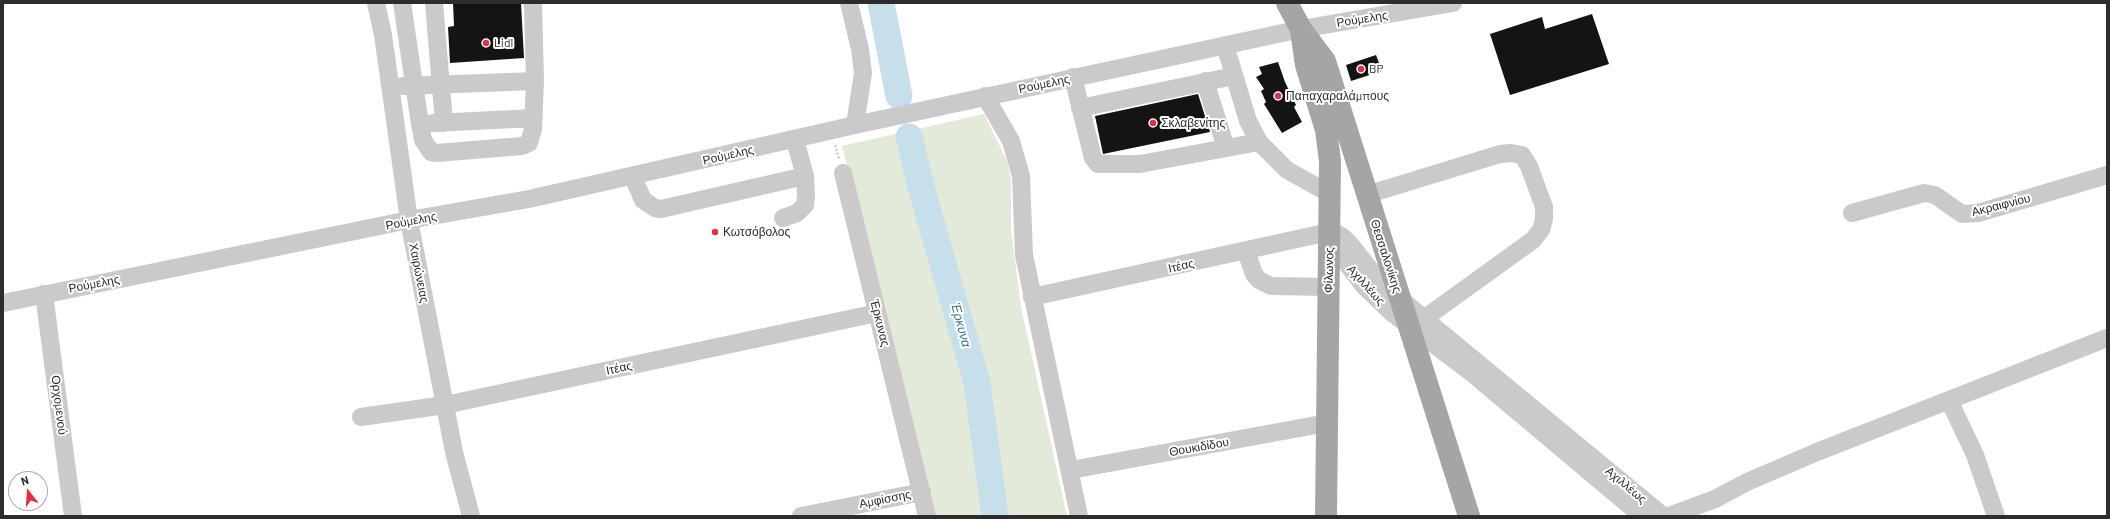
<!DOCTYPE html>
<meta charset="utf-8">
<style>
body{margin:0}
#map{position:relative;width:2110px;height:519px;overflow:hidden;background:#fff;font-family:Barlow,sans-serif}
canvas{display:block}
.frame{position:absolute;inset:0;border:4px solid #2d2d2d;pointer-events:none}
.north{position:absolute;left:8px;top:471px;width:40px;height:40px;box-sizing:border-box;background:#fff;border:1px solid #ababab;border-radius:50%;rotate:343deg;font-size:11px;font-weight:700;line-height:16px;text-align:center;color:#2d2d2d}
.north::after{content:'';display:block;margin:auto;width:14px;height:18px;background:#e52e48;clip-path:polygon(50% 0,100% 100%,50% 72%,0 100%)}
</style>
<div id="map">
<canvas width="2110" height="519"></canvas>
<div class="frame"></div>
<div class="north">N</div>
</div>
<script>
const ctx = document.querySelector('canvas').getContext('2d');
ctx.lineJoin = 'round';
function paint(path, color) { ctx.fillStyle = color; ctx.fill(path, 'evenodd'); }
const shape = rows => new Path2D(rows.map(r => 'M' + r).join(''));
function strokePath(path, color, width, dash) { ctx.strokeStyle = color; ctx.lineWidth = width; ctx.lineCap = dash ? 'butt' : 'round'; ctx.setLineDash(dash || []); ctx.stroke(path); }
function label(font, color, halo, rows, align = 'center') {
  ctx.font = font + ' Barlow,sans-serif'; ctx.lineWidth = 4; ctx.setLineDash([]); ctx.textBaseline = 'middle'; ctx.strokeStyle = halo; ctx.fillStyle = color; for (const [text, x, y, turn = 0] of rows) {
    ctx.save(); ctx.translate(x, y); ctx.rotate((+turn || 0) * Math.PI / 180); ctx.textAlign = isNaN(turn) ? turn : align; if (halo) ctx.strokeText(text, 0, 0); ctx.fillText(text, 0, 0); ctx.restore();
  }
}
paint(shape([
 [984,114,1007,161,1011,180,1011,229,1021,307,1067,516,934,516,888,322,842,146]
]), '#e4eada');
strokePath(shape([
 [881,3,899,96],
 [909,137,921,187,977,383,995,516]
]), '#c6dfeb', 27);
paint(shape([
 [453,3,521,3,524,58,450,63,448,27,454,26],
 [1592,14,1609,64,1510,95,1490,34,1542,17,1545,29],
 [1376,55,1382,71,1351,81,1346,65],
 [1278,62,1285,82,1296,105,1294,107,1302,122,1282,133,1264,104,1266,102,1261,91,1264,89,1256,77,1262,74,1259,67],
 [1198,94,1210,132,1103,154,1095,116]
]), '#141414');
strokePath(shape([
 [835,145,839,159]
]), '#cacaca', 2.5, [2, 2]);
strokePath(shape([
 [376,3,383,35,409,220,454,452,471,516],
 [402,3,420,124,423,140,431,152,437,153,522,146,529,143,533,129,535,81],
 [434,3,444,123],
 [849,3,860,49,863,73,855,125],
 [1225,45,1248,121,1259,142,1287,170,1330,194],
 [1073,77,1093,158,1098,164,1140,164,1259,142],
 [1205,81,1226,148],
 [403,86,535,81,533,3],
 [985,96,1011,141,1021,176,1024,255,1079,516],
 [1080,108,1234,76],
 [433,123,534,118],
 [843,173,927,516],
 [633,177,643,200,655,208,661,209,805,176],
 [1366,195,1500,154,1511,153,1522,155,1529,166,1544,207,1544,219,1541,230,1533,240,1425,318],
 [1852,213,1924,193,1935,195,1962,214,1978,213,2107,175],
 [783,218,797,213,805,205,806,195,805,176,795,140],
 [1329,232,1336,249,1345,261,1364,286,1391,312,1472,373,1642,516],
 [1246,251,1254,274,1259,280,1271,286,1329,287],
 [44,294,73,516],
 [1032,297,1329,232,1336,233,1343,237,1350,244,1373,273,1399,298,1663,516],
 [3,303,409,220,529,199,855,125,1301,29,1453,3],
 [1949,400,1975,455,1996,516],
 [361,417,445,405,877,313],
 [1071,470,1327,423],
 [801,516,922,492],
 [1669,516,1715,499,1747,482,1817,452,2107,338]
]), '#cacaca', 18);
strokePath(shape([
 [1287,3,1301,29,1325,61,1469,516],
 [1301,31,1306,65,1326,130,1330,161,1326,516]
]), '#a5a5a5', 22);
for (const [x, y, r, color] of [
 [486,43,4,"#e52e48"],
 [1361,69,4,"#e52e48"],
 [1278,96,4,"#e52e48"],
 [1153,123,4,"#e52e48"],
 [715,232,4,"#e52e48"]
]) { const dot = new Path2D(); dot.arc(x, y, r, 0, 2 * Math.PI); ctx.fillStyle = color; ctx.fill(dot); strokePath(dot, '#fff', 1.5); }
label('12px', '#2d2d2d', '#fff', [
 ["Ρούμελης",1362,19,-9],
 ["Ρούμελης",1044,84,-12],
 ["Ρούμελης",728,155,-13],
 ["Ακραιφνίου",2001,205,-14],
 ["Ρούμελης",411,221,-11],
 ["Θεσσαλονίκης",1386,256,72],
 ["Ιτέας",1181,266,-13],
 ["Φίλωνος",1329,270,-89],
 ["Χαιρώνειας",419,273,79],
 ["Ρούμελης",94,284,-11],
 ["Αχιλλέως",1366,285,48],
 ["Έρκυνας",880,323,76],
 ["Ιτέας",619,368,-12],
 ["Ορχομενού",59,405,83],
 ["Θουκιδίδου",1199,447,-10],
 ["Αχιλλέως",1626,485,40],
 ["Αμφίσσης",885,499,-11]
]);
label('12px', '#2d2d2d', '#fff', [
 ["Lidl",494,43],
 ["BP",1369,69],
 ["Παπαχαραλάμπους",1286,96],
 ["Σκλαβενίτης",1161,123],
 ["Κωτσόβολος",723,232]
], 'left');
label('italic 13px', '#3b748e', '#fff', [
 ["Έρκυνα",961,325,75]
]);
</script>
